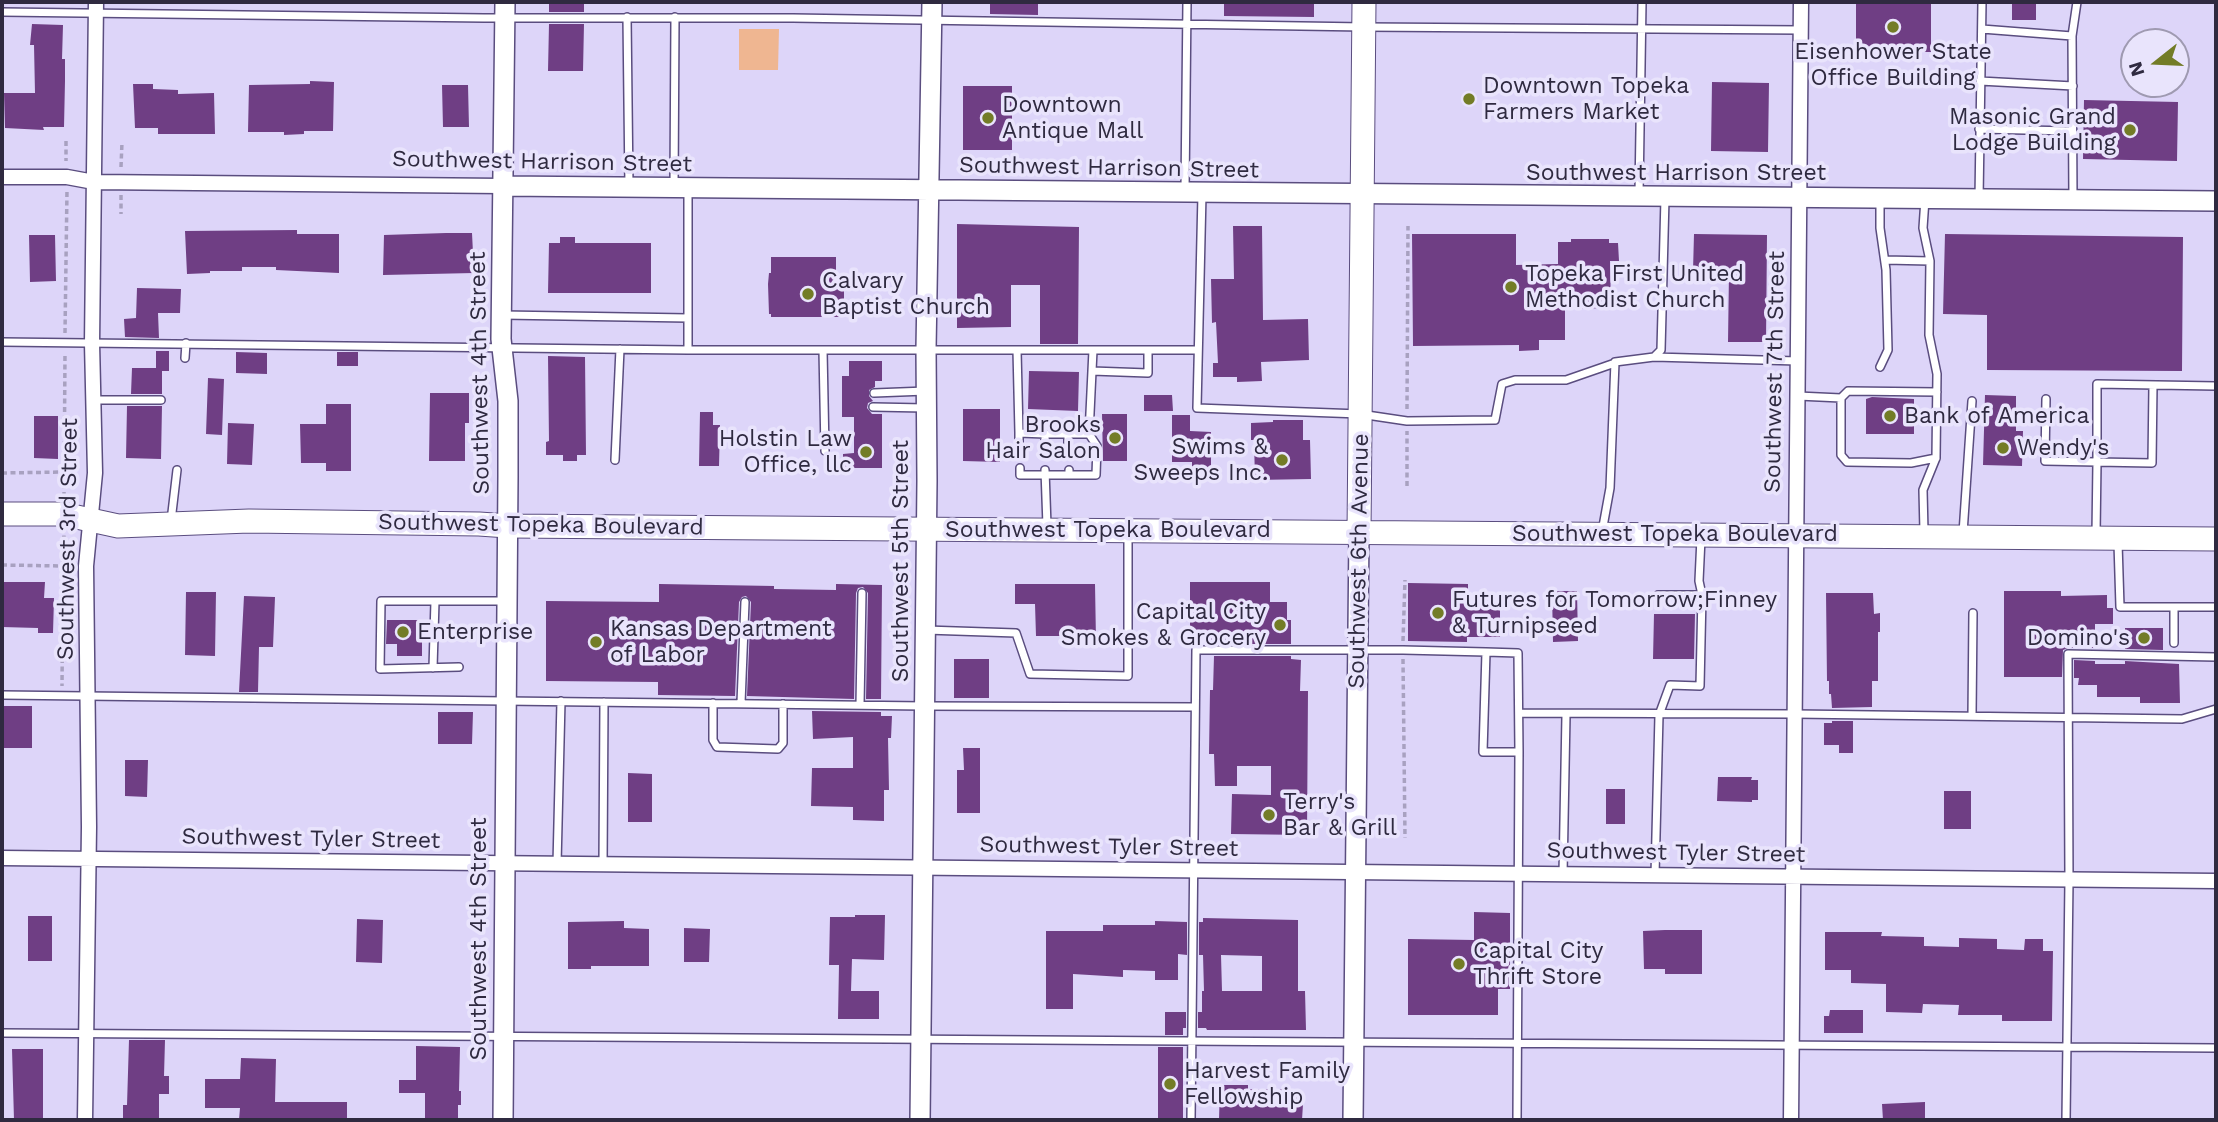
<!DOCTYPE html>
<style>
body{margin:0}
#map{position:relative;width:2218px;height:1122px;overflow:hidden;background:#ddd5f9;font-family:"Work Sans",sans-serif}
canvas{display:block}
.frame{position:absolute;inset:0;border:4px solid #2f2a40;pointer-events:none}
.north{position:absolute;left:2120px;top:28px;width:70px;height:70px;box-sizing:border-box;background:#e9e4fc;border:2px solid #9f9ab1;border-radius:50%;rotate:252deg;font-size:19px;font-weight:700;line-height:28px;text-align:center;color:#2f2a40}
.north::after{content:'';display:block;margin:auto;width:24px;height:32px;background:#737c27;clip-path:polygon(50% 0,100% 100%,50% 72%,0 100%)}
</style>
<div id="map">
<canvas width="2218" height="1122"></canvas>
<div class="frame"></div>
<div class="north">N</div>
</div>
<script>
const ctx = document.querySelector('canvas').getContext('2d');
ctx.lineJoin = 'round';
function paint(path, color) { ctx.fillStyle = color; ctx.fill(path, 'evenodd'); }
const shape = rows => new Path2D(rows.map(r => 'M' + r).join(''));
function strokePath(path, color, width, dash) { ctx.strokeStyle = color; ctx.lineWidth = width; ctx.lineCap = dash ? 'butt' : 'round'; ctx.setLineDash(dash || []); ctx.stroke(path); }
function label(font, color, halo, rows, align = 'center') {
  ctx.font = font + ' "Work Sans",sans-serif'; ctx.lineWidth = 7; ctx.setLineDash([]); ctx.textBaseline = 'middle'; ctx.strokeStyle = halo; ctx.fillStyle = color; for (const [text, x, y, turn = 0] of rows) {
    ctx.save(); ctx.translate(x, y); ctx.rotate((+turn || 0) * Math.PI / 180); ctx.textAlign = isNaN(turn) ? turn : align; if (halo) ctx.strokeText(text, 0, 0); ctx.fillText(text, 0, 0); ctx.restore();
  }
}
paint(shape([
 [739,29,779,29,778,70,739,70]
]), '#efb691');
paint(shape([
 [549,2,584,2,584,12,549,12],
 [990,2,1038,2,1038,15,990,14],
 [1224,2,1314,2,1314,17,1224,16],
 [1856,2,1931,2,1931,52,1856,52],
 [2012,2,2036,2,2036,20,2012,20],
 [32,24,63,25,62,59,65,59,65,81,64,127,43,127,44,130,5,128,4,93,35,93,34,45,30,45],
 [549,24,584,24,583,71,548,71],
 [310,81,334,82,333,131,304,131,304,134,284,135,284,132,248,132,249,85,310,84],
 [1712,82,1769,83,1768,152,1711,151],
 [133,84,153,84,153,89,178,90,178,94,214,93,215,134,158,134,158,128,135,128],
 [442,85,468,85,469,127,443,127],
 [963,86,1012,86,1012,150,963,150],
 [2084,100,2178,102,2177,161,2083,159],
 [957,224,1079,227,1078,344,1040,344,1040,285,1011,285,1011,327,957,328],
 [1233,226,1262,226,1263,320,1308,319,1309,360,1261,362,1262,381,1237,382,1237,377,1213,377,1213,363,1218,363,1216,322,1212,323,1211,279,1234,279],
 [297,230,297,234,339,234,339,273,276,270,276,267,242,267,242,271,210,271,210,273,187,274,185,231],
 [446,233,472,233,474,273,383,275,384,235],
 [1412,234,1516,234,1516,265,1558,264,1558,242,1571,242,1571,239,1609,239,1609,243,1618,243,1619,261,1610,261,1611,308,1565,309,1565,340,1539,340,1539,350,1519,351,1519,345,1413,346],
 [1694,234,1767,235,1766,342,1728,342,1729,272,1693,271],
 [1945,234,2183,237,2182,371,1987,370,1987,315,1943,314],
 [29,235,55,235,56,281,30,282],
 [560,237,575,237,575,243,651,243,651,293,548,293,549,243,560,243],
 [771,257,836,257,836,275,844,275,844,317,771,317,771,314,769,314,768,284,769,273,771,273],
 [137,288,181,289,180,313,158,313,159,338,125,337,124,319,136,318],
 [156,351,169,351,169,371,162,371,162,394,131,394,132,368,156,368],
 [236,352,267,353,267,374,236,373],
 [337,352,358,352,358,366,337,366],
 [548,356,585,357,586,455,577,455,577,461,563,461,563,455,546,455,546,442,549,441],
 [849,361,882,361,882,381,875,381,875,387,869,390,869,396,873,401,868,403,867,408,872,414,882,414,882,468,843,468,843,454,854,453,854,417,842,417,842,376,849,376],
 [1029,371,1079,372,1078,411,1028,409],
 [208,378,224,379,222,435,206,434],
 [430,393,469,393,469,423,465,423,465,461,429,461],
 [1144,395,1172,395,1173,411,1144,411],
 [1985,395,2016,396,2016,431,2023,431,2022,466,1983,465],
 [1872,397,1914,399,1914,434,1866,434,1866,399],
 [326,404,351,404,351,471,326,471,326,463,301,463,300,424,326,424],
 [127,406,162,406,161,459,126,458],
 [963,409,1000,409,1000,462,963,461],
 [700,412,713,412,713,425,720,425,719,466,699,466],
 [1102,414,1127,414,1127,461,1103,461],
 [1172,415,1190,415,1190,431,1211,432,1211,470,1192,469,1192,462,1172,462],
 [34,416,58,416,58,459,34,458],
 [1273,420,1303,420,1303,440,1310,440,1311,479,1255,480,1254,440,1251,440,1251,423,1273,422],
 [228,423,254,424,252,465,227,464],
 [2,582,45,582,44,598,54,598,53,633,38,633,38,628,2,627],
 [1190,582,1270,582,1270,602,1287,602,1287,620,1291,620,1291,644,1214,644,1214,641,1190,641],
 [1408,583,1468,584,1468,594,1500,594,1500,637,1467,637,1467,642,1408,641],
 [659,584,774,586,774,589,836,590,836,584,882,585,881,699,866,699,868,593,863,587,858,588,856,593,854,699,747,696,751,602,746,596,742,597,739,602,735,696,658,695,658,682,546,681,546,601,659,602],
 [1015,584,1095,584,1096,641,1062,641,1062,636,1036,636,1035,604,1015,604],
 [1552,591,1577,591,1578,641,1553,642],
 [2004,591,2061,591,2061,596,2107,595,2107,608,2113,608,2113,624,2095,624,2095,648,2068,648,2063,650,2062,677,2004,677],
 [186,592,216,592,215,656,185,655],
 [1826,593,1873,593,1874,614,1880,613,1880,632,1878,632,1878,681,1872,681,1872,707,1832,708,1831,694,1829,694,1829,681,1827,681],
 [244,596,275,597,273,647,259,647,258,692,239,692],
 [1654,614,1695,614,1694,659,1653,659],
 [387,620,422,620,422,656,397,656,397,644,386,644],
 [2125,628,2163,628,2163,650,2125,649],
 [1214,656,1291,656,1291,659,1301,660,1300,691,1308,691,1307,835,1231,834,1232,794,1271,795,1271,766,1237,766,1237,786,1215,786,1214,754,1209,754,1210,690,1213,690],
 [954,659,989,659,989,698,954,698],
 [2074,660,2095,661,2095,664,2125,664,2125,661,2179,664,2180,703,2140,703,2140,697,2097,697,2097,685,2078,685,2079,678,2074,678],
 [2,706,32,706,32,748,2,748],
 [812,711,881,712,881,716,892,716,891,738,888,738,889,790,884,790,884,821,853,820,853,807,811,806,812,768,853,768,853,737,813,739],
 [438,712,473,712,472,744,438,744],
 [1832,721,1853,721,1853,753,1839,753,1839,745,1824,745,1824,723,1832,723],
 [963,748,980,748,980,813,957,813,957,770,964,770],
 [125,760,148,760,147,797,125,796],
 [628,773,652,774,652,822,628,822],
 [1718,777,1752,777,1751,780,1758,780,1758,800,1752,800,1752,802,1717,801],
 [1606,789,1625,789,1625,824,1606,824],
 [1944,791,1971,791,1971,829,1944,829],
 [1474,912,1510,913,1510,989,1498,989,1498,1015,1408,1015,1408,939,1474,940],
 [855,915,885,915,884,960,852,959,851,991,879,991,879,1019,838,1019,839,965,829,965,830,917,855,917],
 [28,916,52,916,52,961,28,961],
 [1203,918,1298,920,1298,991,1305,991,1306,1030,1207,1030,1206,1028,1198,1028,1198,1012,1202,1012,1202,991,1204,991,1203,955,1199,955,1199,922,1203,922],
 [1221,955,1262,956,1262,991,1222,991],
 [357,919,383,920,382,963,356,962],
 [624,921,624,928,649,929,649,966,591,966,591,969,568,969,568,922],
 [1155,921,1187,922,1187,955,1178,954,1178,980,1155,980,1155,971,1123,970,1123,977,1073,974,1073,1009,1046,1009,1046,931,1103,931,1103,925,1155,925],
 [684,928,710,929,709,962,684,962],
 [1665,930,1702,930,1702,974,1665,974,1665,969,1644,969,1643,931],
 [1825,932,1882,932,1881,936,1924,937,1924,946,1959,947,1959,938,1997,939,1997,949,2024,950,2025,939,2043,939,2043,951,2053,951,2052,1021,2002,1021,2002,1015,1958,1015,1959,1005,1923,1004,1922,1013,1886,1012,1886,984,1851,983,1851,970,1825,970],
 [1830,1010,1863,1010,1863,1033,1824,1033,1824,1016,1829,1016],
 [1165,1012,1186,1012,1186,1028,1183,1028,1183,1035,1165,1035],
 [129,1040,165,1040,164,1076,169,1076,169,1094,159,1094,159,1118,123,1118,123,1105,127,1105],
 [416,1046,460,1047,459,1091,461,1091,461,1105,458,1105,458,1120,425,1120,425,1093,399,1093,399,1080,416,1080],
 [1158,1047,1183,1047,1183,1120,1158,1120],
 [12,1049,43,1049,43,1120,14,1120],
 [241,1058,276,1059,275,1102,347,1102,347,1120,239,1120,240,1108,205,1108,205,1079,240,1079],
 [1220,1085,1248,1085,1248,1089,1298,1089,1297,1104,1303,1104,1302,1120,1219,1120],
 [1925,1102,1925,1120,1883,1120,1882,1104]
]), '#6f3e84');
const lane = shape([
 [2,12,484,18,793,18,1364,27,1801,30],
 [627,17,629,187],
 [1982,29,2072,36],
 [1980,81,2073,86],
 [1979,129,2072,131],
 [674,187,675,17],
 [1185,190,1187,2],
 [1639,193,1642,2],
 [1202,194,1197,408,1360,414,1407,421,1495,420,1502,384,1515,380,1566,380,1615,363],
 [1979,199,1982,2],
 [2073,200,2072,36,2077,2],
 [1885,260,1930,261],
 [503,315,688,318],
 [2,342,688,350,1198,350],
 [688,350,688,189],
 [823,350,825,451],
 [1017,350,1019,433,1045,434],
 [1654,357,1798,361],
 [185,358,186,343],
 [1880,367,1888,350,1886,270,1880,228,1880,199],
 [1092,371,1093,350],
 [2153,385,2152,463,2097,462,2097,384,2216,386],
 [874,393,926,391],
 [1798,396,1841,398,1848,391,1937,392],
 [1841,398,1841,455,1847,462,1911,463,1936,458],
 [2046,399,2045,461,2097,462,2096,534],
 [94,400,161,400],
 [873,407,925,408],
 [1019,433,1019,448],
 [1068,434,1068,448],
 [1045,447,1045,434,1089,434,1092,371,1148,373,1148,350],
 [615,460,620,349],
 [1020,468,1020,475,1069,475,1069,470],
 [1045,470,1047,526],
 [1069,475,1096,475,1097,446,1089,434],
 [171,521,177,470],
 [1602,532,1610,488,1615,362,1654,357,1661,350,1665,198],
 [1924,532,1923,490,1936,458,1937,374,1929,335,1930,261,1923,228,1925,199],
 [1963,533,1972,401],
 [2118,543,2120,607,2216,607],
 [1658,595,1702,595],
 [926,630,1016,633,1030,674,1128,676,1128,535],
 [2174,643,2174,608],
 [1486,652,1518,653,1519,752,1517,1120],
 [459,667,380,669,381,601,506,601],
 [433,668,435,601],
 [2,695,924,706,1195,707],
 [713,703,713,740,717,747,778,749,783,743,783,704],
 [741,703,745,602],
 [860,705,862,593],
 [1519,713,1795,714,2182,719,2216,709],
 [1972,716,1973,613],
 [557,864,561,701],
 [603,865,604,702],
 [1563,874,1566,715],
 [1655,875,1659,715,1670,685,1700,686,1702,595,1699,581,1701,538],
 [2,1033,2216,1048],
 [1191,1120,1196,650,1403,650,1486,652,1483,752,1519,752],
 [2066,1120,2069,880,2068,654,2216,657]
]);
const street = shape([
 [2,177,67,177,94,182,502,186],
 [2,858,2216,881],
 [85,1120,89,827,86,566,95,473,92,343,96,2],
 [1791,1120,1801,2]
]);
const secondary = shape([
 [502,186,2216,201],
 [503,1120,508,476,508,401,501,339,505,2],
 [920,1120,927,481,926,349,932,2],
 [1353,1120,1359,532]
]);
const primary = shape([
 [2,514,63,514,118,526,249,521,479,524,508,526,2216,539],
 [1359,532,1364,2]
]);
strokePath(lane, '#5a4d7f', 10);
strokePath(street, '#5a4d7f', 17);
strokePath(secondary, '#5a4d7f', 22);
strokePath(primary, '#5a4d7f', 25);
strokePath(shape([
 [66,141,66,161],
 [121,167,122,142],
 [121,195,121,214],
 [65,333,67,190],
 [1407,409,1408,226],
 [2,473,65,472],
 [1407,486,1407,431],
 [64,497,65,354],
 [2,565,63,566,62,686],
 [63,566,64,533],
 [1403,641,1405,580],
 [1403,659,1405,838]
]), '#a8a1c0', 3.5, [5, 3.5]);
strokePath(lane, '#fff', 7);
strokePath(street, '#fff', 14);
strokePath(secondary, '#fff', 19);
strokePath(primary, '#fff', 23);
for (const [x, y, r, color] of [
 [1893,27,7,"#737c27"],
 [1469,99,7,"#737c27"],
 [988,118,7,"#737c27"],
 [2130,130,7,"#737c27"],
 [1511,287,7,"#737c27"],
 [808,294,7,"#737c27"],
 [1890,416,7,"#737c27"],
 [1115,438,7,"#737c27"],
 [2003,448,7,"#737c27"],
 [866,452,7,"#737c27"],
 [1282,460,7,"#737c27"],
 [1438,613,7,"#737c27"],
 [1280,625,7,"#737c27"],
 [403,632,7,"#737c27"],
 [2144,638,7,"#737c27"],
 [596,642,7,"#737c27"],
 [1269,815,7,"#737c27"],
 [1459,964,7,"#737c27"],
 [1170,1084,7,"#737c27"]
]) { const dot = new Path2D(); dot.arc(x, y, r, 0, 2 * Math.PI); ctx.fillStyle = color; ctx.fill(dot); strokePath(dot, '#e9e4fc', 2.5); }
label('23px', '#2f2a40', '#e9e4fc', [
 ["Eisenhower State",1893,52,"center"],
 ["Office Building",1893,78,"center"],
 ["Downtown Topeka",1483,86],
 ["Farmers Market",1483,112],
 ["Downtown",1002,105],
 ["Antique Mall",1002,131],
 ["Masonic Grand",2116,117,"right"],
 ["Lodge Building",2116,143,"right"],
 ["Topeka First United",1525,274],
 ["Methodist Church",1525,300],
 ["Calvary",822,281],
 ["Baptist Church",822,307],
 ["Bank of America",1904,416],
 ["Brooks",1101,425,"right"],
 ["Hair Salon",1101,451,"right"],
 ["Holstin Law",852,439,"right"],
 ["Office, llc",852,465,"right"],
 ["Swims &",1268,447,"right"],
 ["Sweeps Inc.",1268,473,"right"],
 ["Wendy's",2017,448],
 ["Futures for Tomorrow;Finney",1452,600],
 ["& Turnipseed",1452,626],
 ["Capital City",1266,612,"right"],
 ["Smokes & Grocery",1266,638,"right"],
 ["Kansas Department",610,629],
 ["of Labor",610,655],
 ["Enterprise",417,632],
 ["Domino's",2130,638,"right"],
 ["Terry's",1283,802],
 ["Bar & Grill",1283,828],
 ["Capital City",1473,951],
 ["Thrift Store",1473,977],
 ["Harvest Family",1184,1071],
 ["Fellowship",1184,1097]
], 'left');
label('23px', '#2f2a40', '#e9e4fc', [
 ["Southwest Harrison Street",542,162,1],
 ["Southwest Harrison Street",1109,168,1],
 ["Southwest Harrison Street",1676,173],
 ["Southwest 7th Street",1775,372,-89],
 ["Southwest 4th Street",480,373,-91],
 ["Southwest Topeka Boulevard",541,525,1],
 ["Southwest Topeka Boulevard",1108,530],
 ["Southwest Topeka Boulevard",1675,534],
 ["Southwest 3rd Street",68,539,-89],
 ["Southwest 5th Street",901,561,-90],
 ["Southwest 6th Avenue",1359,561,-89],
 ["Southwest Tyler Street",311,839,1],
 ["Southwest Tyler Street",1109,847,1],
 ["Southwest Tyler Street",1676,853,1],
 ["Southwest 4th Street",479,939,-90]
]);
</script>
